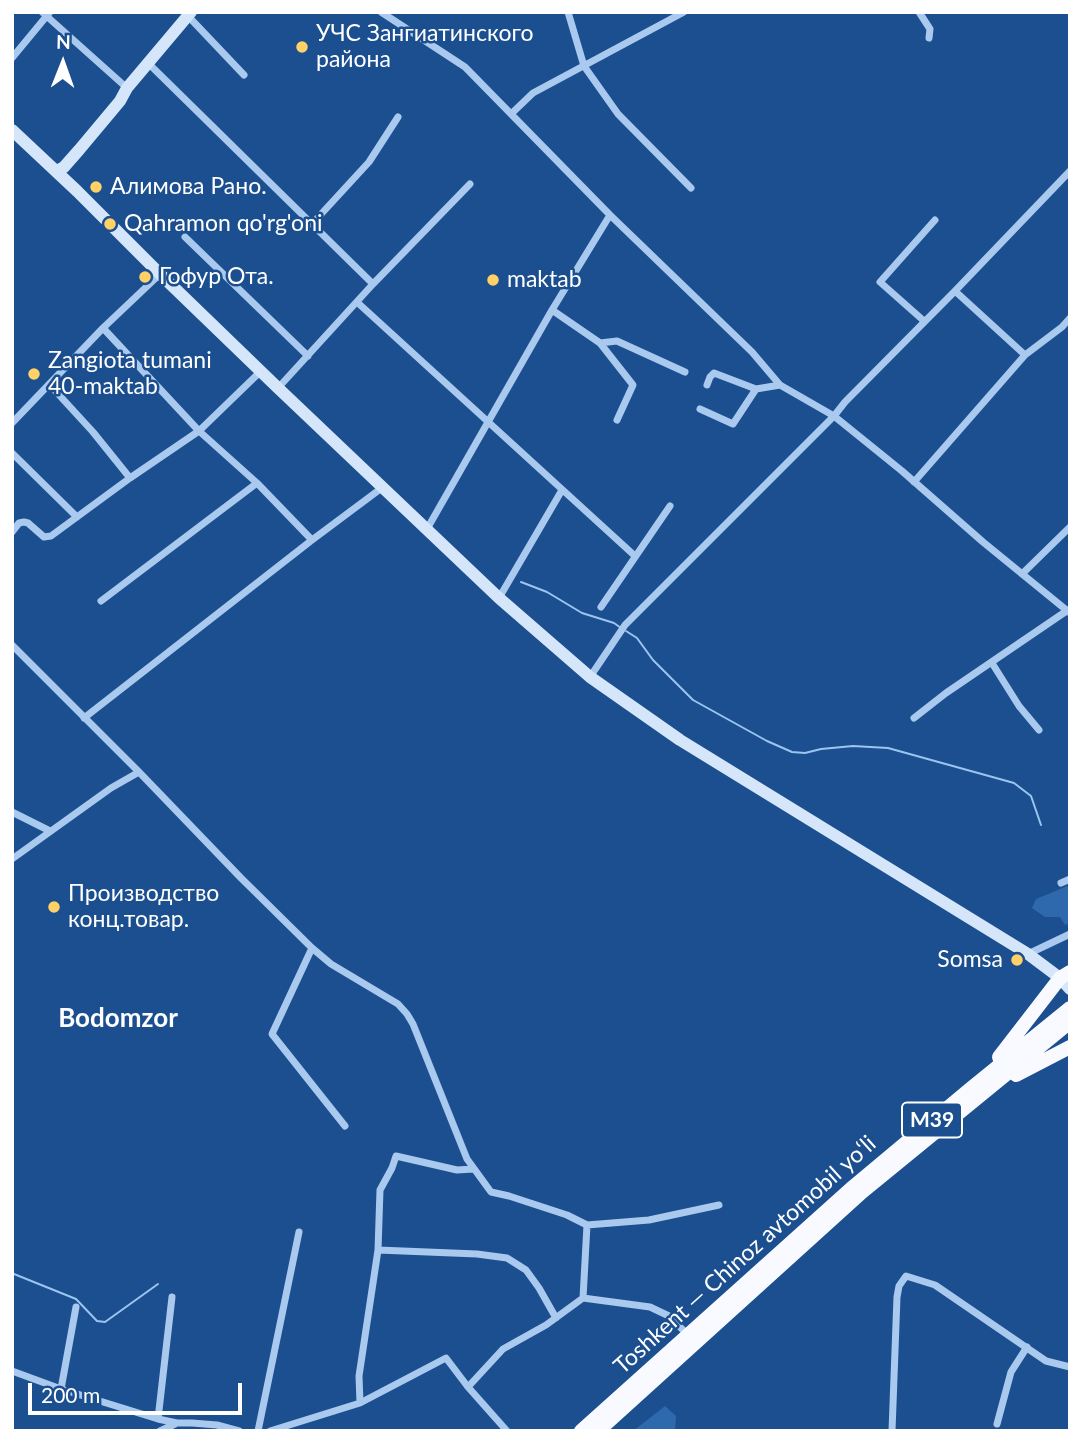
<!DOCTYPE html>
<meta charset="utf-8">
<style>
body{margin:0}
#map{position:relative;width:1082px;height:1443px;overflow:hidden;background:#1b4f8f;font-family:Lato,sans-serif}
canvas{display:block}
.frame{position:absolute;inset:0;border:14px solid #fff;pointer-events:none}
.north{position:absolute;left:28px;top:28px;width:70px;height:70px;-webkit-text-stroke:5px #1b4f8f;paint-order:stroke;rotate:1deg;font-size:19px;font-weight:700;line-height:28px;text-align:center;color:#fff}
.north::after{content:'';display:block;margin:auto;width:24px;height:32px;background:#fff;clip-path:polygon(50% 0,100% 100%,50% 72%,0 100%)}
.scale{position:absolute;left:28px;top:1383px;width:214px;height:32px;box-sizing:border-box;border:4px solid #fff;border-top:0;padding-left:9px;font-size:21px;line-height:24px;white-space:nowrap;color:#fff;-webkit-text-stroke:5px #1b4f8f;paint-order:stroke}
</style>
<div id="map">
<canvas width="1082" height="1443"></canvas>
<div class="frame"></div>
<div class="north">N</div>
<div class="scale">200 m</div>
</div>
<script>
const ctx = document.querySelector('canvas').getContext('2d');
ctx.lineJoin = 'round';
function paint(path, color) { ctx.fillStyle = color; ctx.fill(path, 'evenodd'); }
const shape = rows => new Path2D(rows.map(r => 'M' + r).join(''));
function strokePath(path, color, width, dash) { ctx.strokeStyle = color; ctx.lineWidth = width; ctx.lineCap = dash ? 'butt' : 'round'; ctx.setLineDash(dash || []); ctx.stroke(path); }
function label(font, color, halo, rows, align = 'center') {
  ctx.font = font + ' Lato,sans-serif'; ctx.lineWidth = 5; ctx.setLineDash([]); ctx.textBaseline = 'middle'; ctx.strokeStyle = halo; ctx.fillStyle = color; for (const [text, x, y, turn = 0] of rows) {
    ctx.save(); ctx.translate(x, y); ctx.rotate((+turn || 0) * Math.PI / 180); ctx.textAlign = isNaN(turn) ? turn : align; if (halo) ctx.strokeText(text, 0, 0); ctx.fillText(text, 0, 0); ctx.restore();
  }
}
paint(shape([
 [1070,885,1070,923,1065,925,1060,917,1045,917,1032,908,1036,899],
 [665,1406,676,1416,675,1431,633,1431]
]), '#2e69ad');
strokePath(shape([
 [521,582,547,592,582,613,614,623,621,628],
 [626,631,637,638,653,660,693,700,767,741,792,752,805,753,821,749,853,746,888,748,1014,783,1031,796,1041,825],
 [12,1272,14,1274,76,1299,97,1321,105,1322,158,1284]
]), '#9cc4f0', 2);
strokePath(shape([
 [42,12,127,88],
 [381,12,465,67,610,215,752,352,780,385,834,416,902,471,983,542,1070,613],
 [568,12,584,66,618,114,691,188],
 [919,12,930,29,929,38],
 [188,16,244,75],
 [12,58,50,12],
 [148,63,373,284],
 [511,114,533,93,684,12],
 [312,224,369,162,398,117],
 [185,237,308,356],
 [955,291,1025,355],
 [358,303,635,556],
 [552,310,600,343,633,385,617,420],
 [924,321,880,282,935,220],
 [103,328,199,431,257,483,312,540],
 [600,343,617,341,685,372],
 [49,384,93,432,130,478],
 [707,385,710,377,714,373,756,389,780,385],
 [278,388,373,284,470,184],
 [700,409,733,424,756,389],
 [12,423,103,328,160,274],
 [12,453,77,517],
 [914,482,1025,355,1062,327,1070,318],
 [427,529,552,310,610,215],
 [12,532,19,523,24,522,28,523,44,537,51,536,130,478,199,431,261,371],
 [1022,574,1070,527],
 [499,598,562,490],
 [101,601,257,483],
 [601,607,670,506],
 [12,645,139,772,241,878,312,948,331,964,398,1004,407,1014,413,1024,467,1159,491,1192,509,1196,567,1215,587,1225,649,1220,719,1205],
 [992,663,1019,706,1039,730],
 [590,677,625,625,834,416,845,402,955,291,1070,171],
 [84,718,312,540,383,487],
 [914,718,946,693,1068,610],
 [12,812,50,831],
 [12,859,111,788,139,772],
 [1061,883,1070,879],
 [312,948,272,1034,345,1126],
 [1028,954,1070,934],
 [587,1225,583,1298,650,1307,669,1316,688,1335],
 [378,1250,477,1254,507,1258,526,1270,539,1288,556,1318],
 [12,1371,61,1389,158,1419,177,1423,192,1423,217,1425,239,1431],
 [468,1387,503,1349,546,1325,583,1298],
 [61,1389,76,1307],
 [360,1403,359,1376,378,1250,380,1190,392,1168,396,1156,457,1170,473,1169],
 [158,1419,172,1297],
 [997,1424,1011,1372,1027,1347],
 [160,1431,175,1424],
 [258,1431,299,1232],
 [270,1431,360,1403,446,1358,468,1387,507,1431],
 [892,1431,897,1297,899,1286,906,1276,935,1285,1046,1361,1070,1367]
]), '#a9c9ee', 7);
strokePath(shape([
 [12,130,77,191,160,274,278,388,499,598,590,677,680,740,1028,954,1060,978,1070,989],
 [57,171,64,167,79,150,120,101,127,88,191,12]
]), '#d6e6fa', 12);
strokePath(shape([
 [999,1057,1060,978,1070,972],
 [1016,1075,1070,1047],
 [581,1431,854,1186,970,1089,1070,1008],
 [598,1431,862,1192,1070,1022]
]), '#f8faff', 14);
for (const [x, y, r, color] of [
 [302,47,7,"#ffd166"],
 [96,187,7,"#ffd166"],
 [110,224,7,"#ffd166"],
 [145,277,7,"#ffd166"],
 [493,280,7,"#ffd166"],
 [34,374,7,"#ffd166"],
 [54,907,7,"#ffd166"],
 [1017,960,7,"#ffd166"]
]) { const dot = new Path2D(); dot.arc(x, y, r, 0, 2 * Math.PI); ctx.fillStyle = color; ctx.fill(dot); strokePath(dot, '#1b4f8f', 2.5); }
for (const [x, y, w] of [
 [932,1120,60]
]) { const box = new Path2D(); box.roundRect(x - w / 2, y - 17.5, w, 35, 5); ctx.fillStyle = '#1b4f8f'; ctx.fill(box); strokePath(box, '#fff', 2); }
label('bold 21px', '#fff', null, [
 ["M39",932,1120]
]);
label('23px', '#fff', '#1b4f8f', [
 ["УЧС Зангиатинского",316,34],
 ["района",316,60],
 ["Алимова Рано.",110,187],
 ["Qahramon qo'rg'oni",124,224],
 ["Гофур Ота.",159,277],
 ["maktab",507,280],
 ["Zangiota tumani",48,361],
 ["40-maktab",48,387],
 ["Производство",68,894],
 ["конц.товар.",68,920],
 ["Somsa",1003,960,"right"]
], 'left');
label('23px', '#fff', '#1b4f8f', [
 ["Toshkent — Chinoz avtomobil yoʻli",745,1255,-42]
]);
label('bold 26px', '#fff', '#1b4f8f', [
 ["Bodomzor",118,1019]
]);
</script>
